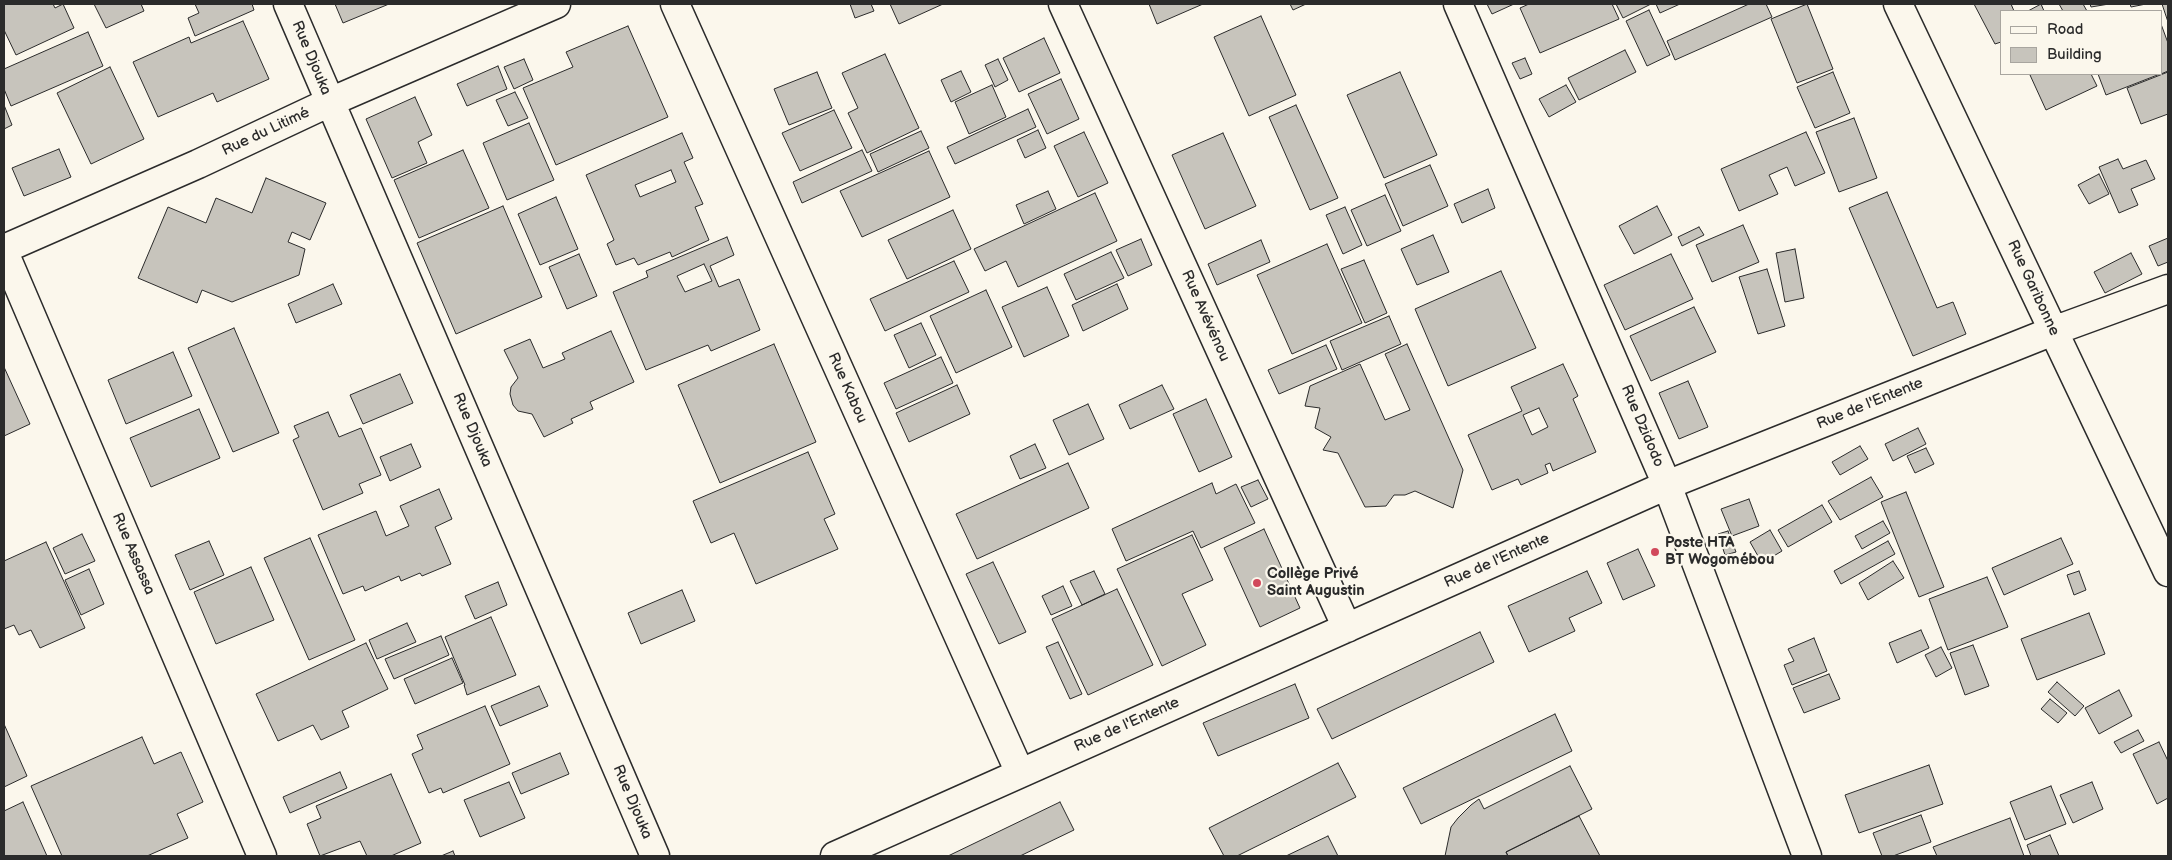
<!DOCTYPE html>
<meta charset="utf-8">
<style>
body{margin:0}
#map{position:relative;width:2172px;height:860px;overflow:hidden;background:#fbf7ec;font-family:"Balsamiq Sans",sans-serif}
canvas{display:block}
.frame{position:absolute;inset:0;border:5px solid #2b2b2b;pointer-events:none}
.legend{position:absolute;left:2000px;top:10px;width:162px;height:65px;box-sizing:border-box;background:#fbf7ec;border:1px solid #a8a59f;margin:0;padding:6px 9px;list-style:none;font-size:15px;color:#2b2b2b}
.legend li{display:flex;align-items:center;gap:10px;height:25px}
.legend b{width:25px;border:1px solid #a8a59f}
</style>
<div id="map">
<canvas width="2172" height="860"></canvas>
<div class="frame"></div>
<ul class="legend">
<li><b style="height:6px;background:#fbf7ec"></b>Road</li>
<li><b style="height:14px;background:#c7c4bc"></b>Building</li>
</ul>
</div>
<script>
const ctx = document.querySelector('canvas').getContext('2d');
ctx.lineJoin = 'round';
function paint(path, color) { ctx.fillStyle = color; ctx.fill(path, 'evenodd'); }
const shape = rows => new Path2D(rows.map(r => 'M' + r).join(''));
function strokePath(path, color, width, dash) { ctx.strokeStyle = color; ctx.lineWidth = width; ctx.lineCap = dash ? 'butt' : 'round'; ctx.setLineDash(dash || []); ctx.stroke(path); }
function label(font, color, halo, rows, align = 'center') {
  ctx.font = font + ' "Balsamiq Sans",sans-serif'; ctx.lineWidth = 4.5; ctx.setLineDash([]); ctx.textBaseline = 'middle'; ctx.strokeStyle = halo; ctx.fillStyle = color; for (const [text, x, y, turn = 0] of rows) {
    ctx.save(); ctx.translate(x, y); ctx.rotate((+turn || 0) * Math.PI / 180); ctx.textAlign = isNaN(turn) ? turn : align; if (halo) ctx.strokeText(text, 0, 0); ctx.fillText(text, 0, 0); ctx.restore();
  }
}
const building = shape([
 [4,4,53,4,55,8,63,4,74,28,16,55,4,30,4,4],
 [94,4,141,4,144,11,106,28,94,4],
 [195,4,252,4,254,10,195,36,188,18,199,13,195,4],
 [335,4,389,4,343,23,335,4],
 [850,4,871,4,874,11,855,18,850,4],
 [890,4,943,4,899,24,890,4],
 [1149,4,1203,4,1157,24,1149,4],
 [1290,4,1306,4,1293,10,1290,4],
 [1487,4,1514,4,1492,14,1487,4],
 [1529,4,1612,4,1619,19,1540,53,1520,8,1529,4],
 [1616,4,1651,4,1623,18,1616,4],
 [1656,4,1680,4,1660,13,1656,4],
 [1749,4,1766,4,1772,17,1675,60,1667,41,1749,4],
 [1807,4,1833,69,1797,83,1771,19,1807,4],
 [1974,4,2011,4,2014,11,2001,11,2001,42,1995,44,1974,4],
 [2041,4,2044,11,2028,11,2041,4],
 [2059,4,2083,4,2087,11,2063,11,2059,4],
 [2090,4,2109,4,2091,7,2090,4],
 [2130,4,2146,4,2131,7,2130,4],
 [2162,4,2168,4,2168,22,2162,4],
 [1649,10,1670,55,1647,66,1626,21,1649,10],
 [1261,16,1296,95,1249,116,1214,37,1261,16],
 [243,21,269,79,217,102,213,93,158,117,133,62,189,37,191,43,243,21],
 [2161,24,2168,43,2168,71,2161,74,2161,24],
 [628,26,668,117,556,165,523,88,573,67,566,52,628,26],
 [88,32,103,66,11,106,4,89,4,69,88,32],
 [1044,38,1060,73,1019,92,1003,58,1044,38],
 [1625,50,1636,72,1579,100,1568,78,1625,50],
 [885,54,919,128,867,153,848,113,858,108,842,73,885,54],
 [1525,58,1532,74,1520,79,1512,63,1525,58],
 [524,59,533,80,514,89,504,67,524,59],
 [998,59,1008,80,995,87,985,65,998,59],
 [498,66,507,89,467,106,457,84,498,66],
 [110,67,144,139,91,164,57,93,110,67],
 [961,71,971,92,951,102,941,80,961,71],
 [817,72,832,108,789,125,774,89,817,72],
 [1400,72,1437,155,1384,178,1347,95,1400,72],
 [1833,72,1850,113,1815,128,1797,87,1833,72],
 [2168,72,2168,114,2141,124,2127,88,2168,72],
 [2032,74,2091,74,2097,86,2046,110,2030,75,2032,74],
 [2098,74,2160,74,2106,95,2098,74],
 [1061,79,1079,119,1047,134,1028,94,1061,79],
 [992,85,1006,117,969,134,955,102,992,85],
 [1566,85,1576,102,1549,117,1539,99,1566,85],
 [515,92,528,118,508,126,496,100,515,92],
 [415,97,432,135,418,142,427,163,392,178,366,119,415,97],
 [4,105,12,125,4,129,4,105],
 [1296,105,1338,198,1310,210,1269,117,1296,105],
 [1028,109,1036,127,955,164,947,147,1028,109],
 [834,110,852,148,800,171,782,133,834,110],
 [1854,118,1877,178,1839,192,1816,132,1854,118],
 [529,123,554,180,507,200,483,143,529,123],
 [1038,130,1046,148,1025,158,1017,140,1038,130],
 [921,131,929,148,878,172,870,154,921,131],
 [1084,132,1108,183,1078,197,1054,146,1084,132],
 [1806,132,1825,173,1795,186,1787,167,1769,175,1778,194,1739,211,1721,169,1806,132],
 [682,133,693,158,684,162,703,204,695,207,709,240,672,257,670,252,638,265,634,258,616,265,607,244,614,240,586,175,682,133],
 [671,170,676,182,640,197,635,185,671,170],
 [1223,133,1256,206,1205,229,1172,155,1223,133],
 [59,149,71,177,24,196,12,168,59,149],
 [463,150,489,208,419,238,394,180,463,150],
 [862,150,872,171,802,203,793,182,862,150],
 [929,151,950,197,862,237,840,191,929,151],
 [2118,159,2123,169,2146,160,2155,179,2131,189,2138,205,2119,213,2099,167,2118,159],
 [1430,165,1448,206,1403,226,1385,184,1430,165],
 [2099,174,2109,194,2089,204,2078,185,2099,174],
 [266,178,326,203,310,240,292,232,288,242,305,249,299,275,232,302,202,290,197,303,138,278,168,207,206,223,216,198,252,213,266,178],
 [1488,189,1495,208,1462,223,1454,204,1488,189],
 [1048,191,1056,209,1024,224,1016,205,1048,191],
 [1887,192,1937,308,1953,302,1966,334,1913,356,1849,208,1887,192],
 [1095,193,1117,241,1018,287,1006,261,985,271,974,249,1095,193],
 [1385,195,1401,231,1367,246,1351,210,1385,195],
 [556,197,578,249,540,265,518,214,556,197],
 [503,206,542,297,456,334,417,243,503,206],
 [1657,206,1672,235,1634,254,1619,226,1657,206],
 [1345,207,1362,245,1343,254,1326,215,1345,207],
 [953,210,971,249,907,279,888,240,953,210],
 [1743,225,1759,262,1712,282,1696,245,1743,225],
 [1699,227,1704,235,1682,246,1678,237,1699,227],
 [1433,235,1449,272,1417,285,1401,249,1433,235],
 [727,237,734,255,710,266,719,287,739,279,760,330,711,351,708,345,646,370,613,292,648,277,646,271,727,237],
 [704,264,712,281,685,292,677,276,704,264],
 [2168,238,2168,262,2158,266,2149,246,2168,238],
 [1141,239,1152,265,1128,276,1116,250,1141,239],
 [1261,240,1270,262,1217,285,1208,264,1261,240],
 [1327,244,1362,323,1292,354,1257,275,1327,244],
 [1795,249,1804,298,1785,302,1776,253,1795,249],
 [1111,252,1124,278,1076,300,1064,274,1111,252],
 [2131,253,2142,274,2105,293,2094,272,2131,253],
 [579,254,597,296,567,309,549,267,579,254],
 [1671,254,1693,299,1625,330,1604,285,1671,254],
 [1364,260,1387,313,1365,323,1341,269,1364,260],
 [954,261,969,292,885,331,870,299,954,261],
 [1767,269,1785,326,1758,334,1739,277,1767,269],
 [1501,271,1536,348,1448,386,1415,309,1501,271],
 [333,284,342,304,296,323,288,304,333,284],
 [1117,284,1128,309,1083,331,1072,305,1117,284],
 [1047,287,1069,336,1024,357,1002,307,1047,287],
 [986,290,1012,347,956,373,930,316,986,290],
 [1694,307,1716,352,1651,381,1630,336,1694,307],
 [1389,316,1401,344,1342,370,1330,341,1389,316],
 [921,323,936,355,909,368,894,335,921,323],
 [234,328,279,433,233,452,188,348,234,328],
 [611,331,634,382,590,402,593,409,571,419,573,423,544,437,532,414,518,411,513,405,510,394,511,387,518,378,504,350,530,339,543,368,565,359,562,353,611,331],
 [774,344,816,442,720,483,678,385,774,344],
 [1407,344,1463,470,1453,508,1415,491,1405,495,1394,495,1386,506,1365,507,1338,453,1323,450,1331,437,1315,428,1320,408,1305,406,1310,386,1360,364,1385,420,1410,410,1385,354,1407,344],
 [1326,345,1337,369,1279,394,1268,370,1326,345],
 [173,352,192,396,126,424,108,380,173,352],
 [941,357,953,383,896,409,884,383,941,357],
 [1563,364,1578,396,1573,399,1596,452,1553,471,1550,463,1545,465,1548,473,1521,485,1518,479,1492,490,1468,435,1522,411,1511,387,1563,364],
 [1539,408,1548,427,1532,435,1523,415,1539,408],
 [4,367,30,424,4,436,4,367],
 [400,374,413,403,363,424,350,395,400,374],
 [1688,381,1708,427,1679,439,1659,393,1688,381],
 [957,385,970,414,909,442,896,413,957,385],
 [1162,385,1174,409,1130,429,1119,405,1162,385],
 [1206,399,1232,457,1199,472,1173,414,1206,399],
 [1088,404,1104,439,1069,455,1053,420,1088,404],
 [199,409,220,458,151,487,130,438,199,409],
 [328,412,339,437,361,428,381,475,359,484,363,493,323,510,293,440,299,437,294,426,328,412],
 [1918,428,1926,444,1893,461,1885,444,1918,428],
 [411,444,421,467,390,481,380,457,411,444],
 [1035,444,1046,468,1020,479,1010,456,1035,444],
 [1860,446,1868,459,1840,475,1832,462,1860,446],
 [1926,448,1934,464,1915,473,1907,456,1926,448],
 [808,452,835,514,824,519,838,549,756,584,734,533,711,543,693,501,808,452],
 [1068,463,1089,508,977,559,956,514,1068,463],
 [1871,477,1883,497,1840,520,1828,501,1871,477],
 [1258,480,1268,499,1251,507,1241,487,1258,480],
 [1212,483,1216,494,1236,484,1255,523,1201,548,1193,531,1126,561,1112,529,1212,483],
 [439,489,452,519,435,527,451,564,422,576,420,573,401,581,399,576,365,591,363,586,343,594,318,535,376,511,386,536,409,526,400,506,439,489],
 [1906,492,1944,587,1919,597,1881,502,1906,492],
 [1749,499,1759,526,1732,536,1721,509,1749,499],
 [1822,505,1832,522,1788,547,1778,530,1822,505],
 [1883,521,1890,533,1862,549,1855,536,1883,521],
 [1264,529,1300,608,1260,627,1224,548,1264,529],
 [1770,530,1782,551,1762,563,1750,542,1770,530],
 [1728,531,1736,552,1725,555,1718,534,1728,531],
 [82,534,95,561,65,574,53,548,82,534],
 [1192,535,1213,580,1182,594,1206,645,1162,666,1117,569,1192,535],
 [310,538,355,640,309,660,264,558,310,538],
 [2061,538,2073,564,2004,595,1992,568,2061,538],
 [209,541,224,575,190,590,175,555,209,541],
 [1888,541,1895,554,1841,584,1834,571,1888,541],
 [46,542,85,628,40,648,31,630,19,635,14,625,4,629,4,561,46,542],
 [1638,549,1655,586,1623,600,1607,563,1638,549],
 [1893,561,1904,578,1868,600,1859,583,1893,561],
 [993,562,1026,632,999,644,966,574,993,562],
 [251,567,274,620,216,644,194,592,251,567],
 [89,569,104,604,81,615,65,580,89,569],
 [1094,571,1105,594,1082,605,1070,581,1094,571],
 [1587,571,1602,603,1569,618,1575,631,1529,652,1508,606,1587,571],
 [2079,571,2086,590,2074,595,2067,575,2079,571],
 [1987,577,2008,627,1948,650,1929,599,1987,577],
 [498,582,507,605,475,619,465,596,498,582],
 [1063,586,1072,606,1051,615,1042,596,1063,586],
 [1117,589,1153,665,1088,695,1052,619,1117,589],
 [682,590,695,621,641,644,628,613,682,590],
 [2089,613,2105,654,2037,680,2021,639,2089,613],
 [491,617,516,675,467,695,464,685,465,685,445,637,491,617],
 [407,623,416,642,377,659,369,640,407,623],
 [1921,630,1929,648,1897,663,1889,643,1921,630],
 [1480,632,1494,662,1332,739,1317,709,1480,632],
 [441,636,449,655,394,679,385,659,441,636],
 [1814,638,1827,671,1792,685,1784,665,1794,661,1788,649,1814,638],
 [1058,642,1082,694,1070,699,1046,647,1058,642],
 [366,643,388,689,342,711,349,727,321,740,313,725,278,741,256,694,366,643],
 [1973,645,1989,686,1965,695,1950,653,1973,645],
 [1941,647,1952,668,1936,677,1925,655,1941,647],
 [452,658,463,683,415,704,404,679,452,658],
 [1829,674,1840,699,1804,713,1793,688,1829,674],
 [2057,682,2084,706,2075,716,2048,692,2057,682],
 [1295,684,1309,718,1218,756,1203,723,1295,684],
 [539,686,548,706,500,726,491,706,539,686],
 [2119,690,2132,716,2099,734,2085,708,2119,690],
 [2050,699,2067,713,2058,723,2041,709,2050,699],
 [485,706,510,764,443,793,441,788,429,793,412,754,423,749,417,735,485,706],
 [1555,714,1572,751,1421,824,1403,788,1555,714],
 [4,724,27,776,4,787,4,724],
 [2138,730,2144,741,2121,753,2114,742,2138,730],
 [142,737,154,764,181,752,203,802,177,814,188,838,147,856,62,856,31,786,142,737],
 [2159,742,2168,761,2168,798,2157,804,2133,754,2159,742],
 [560,753,569,774,521,794,512,773,560,753],
 [1338,763,1356,797,1237,856,1224,856,1209,828,1338,763],
 [1929,765,1943,804,1859,833,1845,795,1929,765],
 [1570,766,1592,809,1506,852,1508,856,1445,856,1451,827,1458,818,1471,805,1479,799,1484,809,1570,766],
 [340,772,347,788,290,813,283,797,340,772],
 [391,774,421,843,391,856,367,856,360,841,320,856,307,824,321,818,316,806,391,774],
 [509,782,525,818,480,837,464,800,509,782],
 [2092,782,2103,809,2073,823,2060,795,2092,782],
 [2051,786,2066,824,2025,840,2010,802,2051,786],
 [23,802,47,856,4,856,4,811,23,802],
 [1060,802,1074,830,1020,856,948,856,1060,802],
 [1921,815,1931,842,1893,856,1882,856,1873,833,1921,815],
 [1579,816,1600,856,1508,856,1506,852,1579,816],
 [2010,818,2024,856,1937,856,1933,847,2010,818],
 [2050,835,2059,856,2031,856,2027,845,2050,835],
 [1328,836,1338,856,1286,856,1328,836],
 [453,851,455,856,441,856,453,851]
]);
paint(building, '#c7c4bc');
strokePath(building, '#2b2b2b', 1);
const minor = shape([
 [288,4,655,856],
 [675,4,1020,773],
 [1063,4,1347,628],
 [1458,4,1667,485,1807,856],
 [1898,4,2168,572],
 [4,249,198,164,330,102,556,4],
 [4,252,262,856],
 [835,856,1667,485,2053,331,2168,289]
]);
strokePath(minor, '#2b2b2b', 31);
strokePath(minor, '#fbf7ec', 28);
for (const [x, y, r, color] of [
 [1655,552,5,"#d1495b"],
 [1257,583,5,"#d1495b"]
]) { const dot = new Path2D(); dot.arc(x, y, r, 0, 2 * Math.PI); ctx.fillStyle = color; ctx.fill(dot); strokePath(dot, '#fbf7ec', 2); }
label('15px', '#2b2b2b', '#fbf7ec', [
 ["Rue Djouka",311,58,67],
 ["Rue du Litimé",266,132,-25],
 ["Rue Garibonne",2033,288,65],
 ["Rue Avévénou",1205,316,66],
 ["Rue Kabou",847,388,66],
 ["Rue de l'Entente",1870,404,-22],
 ["Rue Dzidodo",1642,426,67],
 ["Rue Djouka",472,430,67],
 ["Rue Assassa",133,554,67],
 ["Rue de l'Entente",1497,561,-24],
 ["Rue de l'Entente",1127,725,-24],
 ["Rue Djouka",632,802,67]
]);
label('bold 15px', '#2b2b2b', '#fbf7ec', [
 ["Poste HTA",1665,543],
 ["BT Wogomébou",1665,560],
 ["Collège Privé",1267,574],
 ["Saint Augustin",1267,591]
], 'left');
</script>
